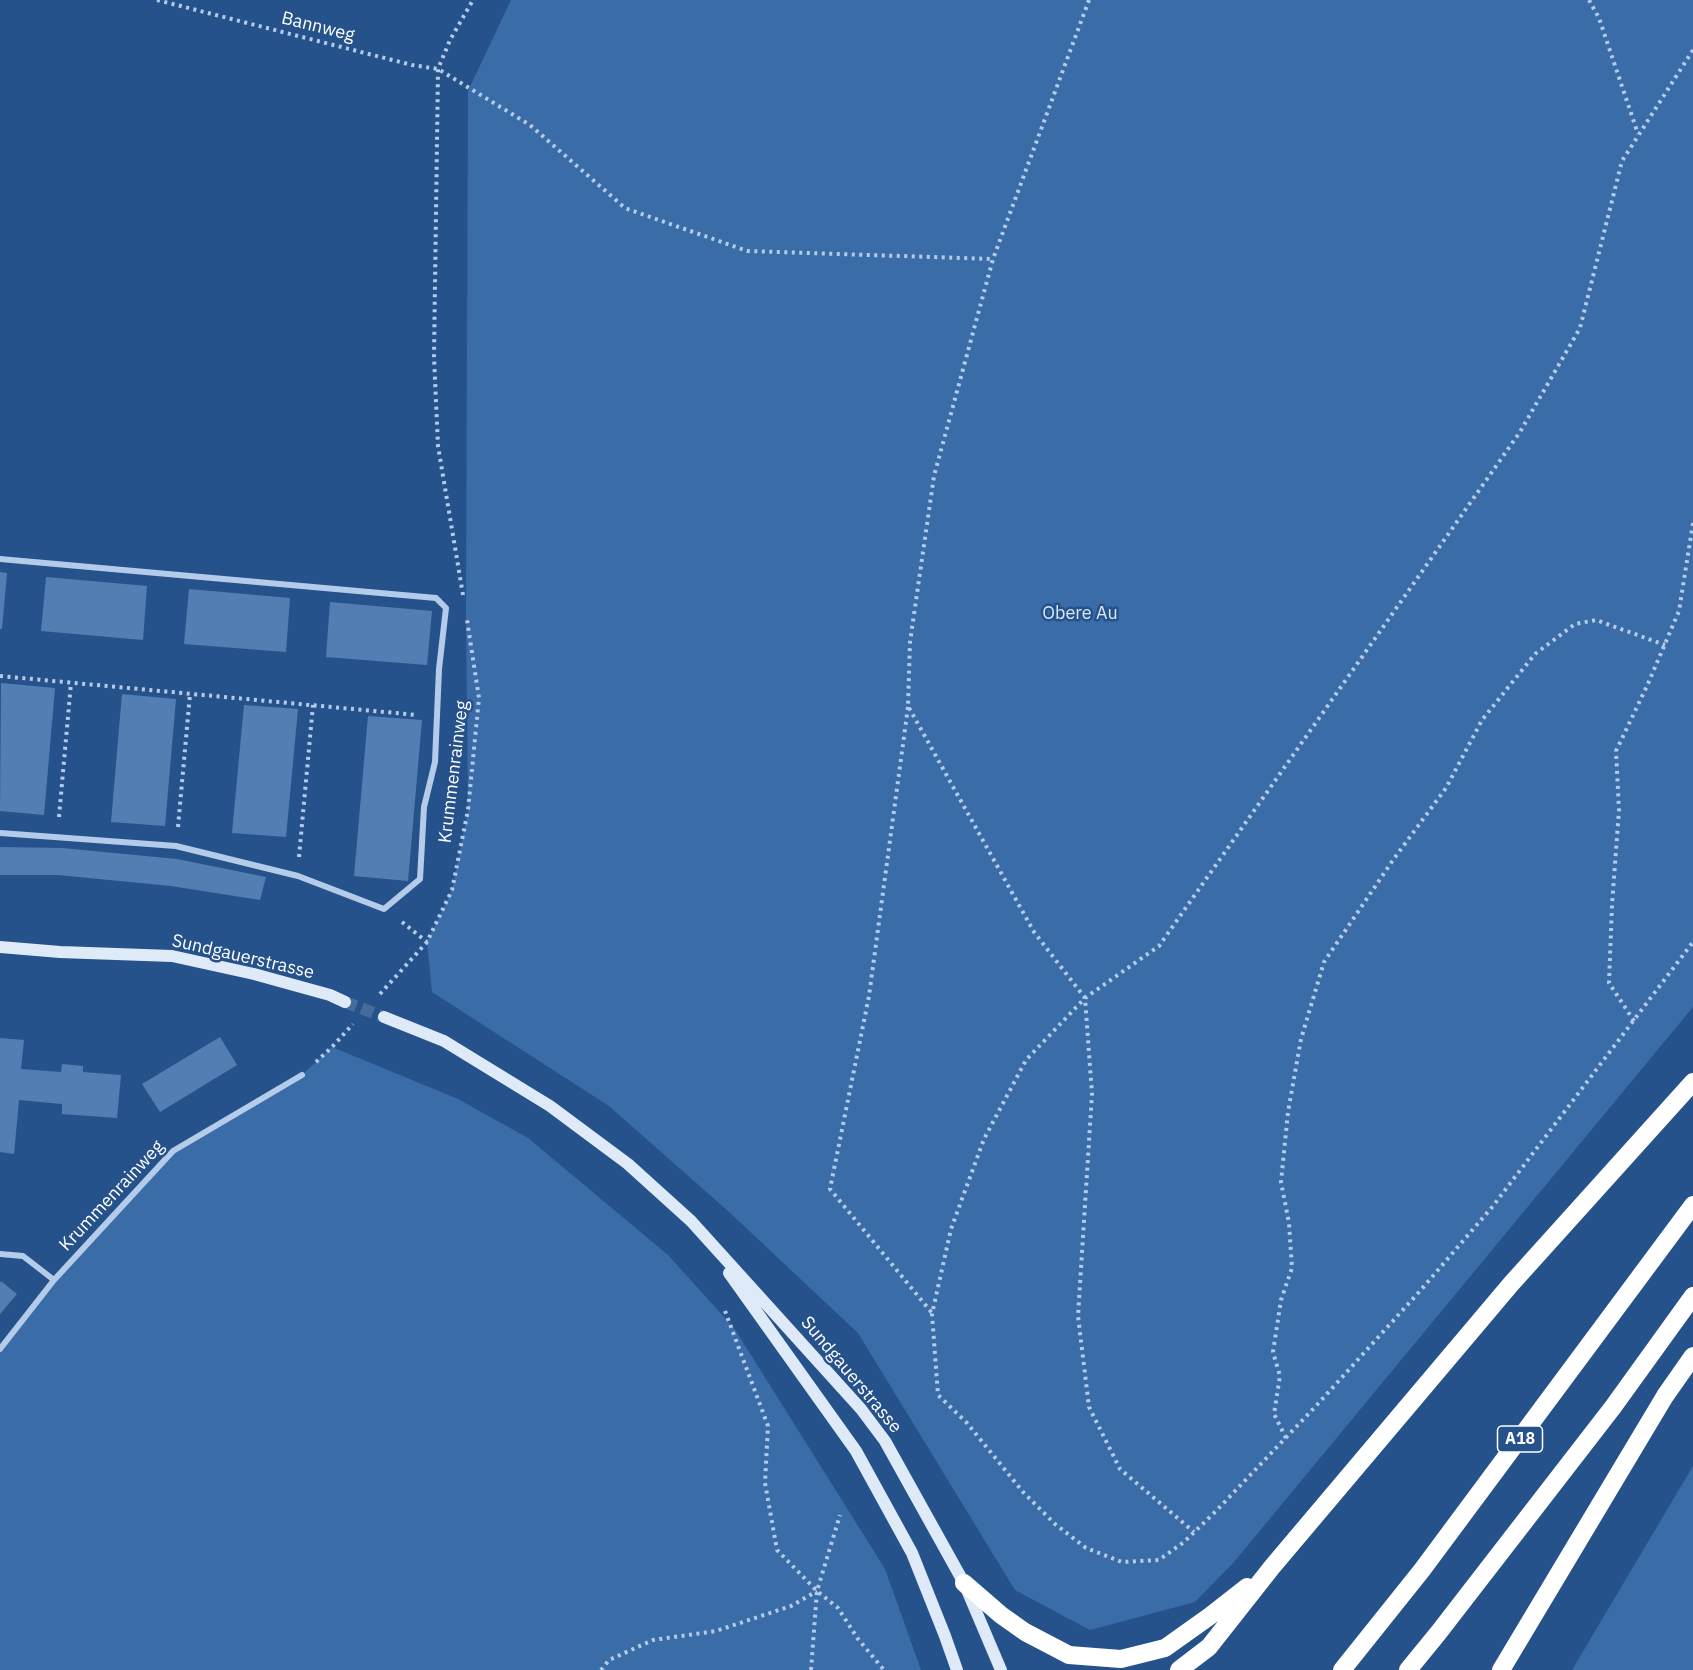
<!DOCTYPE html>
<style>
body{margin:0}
canvas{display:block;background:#26528b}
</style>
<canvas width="1693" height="1670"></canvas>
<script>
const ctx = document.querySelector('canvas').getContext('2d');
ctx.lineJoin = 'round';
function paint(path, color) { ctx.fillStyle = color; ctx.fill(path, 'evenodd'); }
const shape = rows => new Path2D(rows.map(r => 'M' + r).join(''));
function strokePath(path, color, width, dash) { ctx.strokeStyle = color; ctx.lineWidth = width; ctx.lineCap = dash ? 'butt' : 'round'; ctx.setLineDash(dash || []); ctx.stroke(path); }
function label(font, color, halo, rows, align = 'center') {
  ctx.font = font + ' "IBM Plex Sans",sans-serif'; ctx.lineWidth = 5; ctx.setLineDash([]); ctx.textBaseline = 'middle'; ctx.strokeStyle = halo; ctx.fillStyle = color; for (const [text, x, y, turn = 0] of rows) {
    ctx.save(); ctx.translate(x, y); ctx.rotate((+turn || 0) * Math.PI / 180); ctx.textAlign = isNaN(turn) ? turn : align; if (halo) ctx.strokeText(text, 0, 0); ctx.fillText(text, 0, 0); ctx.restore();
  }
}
paint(shape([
 [511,0,1693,0,1693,1007,1234,1562,1195,1602,1090,1630,1015,1590,858,1333,728,1211,609,1106,432,992,427,942,452,890,468,810,466,609,468,91],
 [332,1047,458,1099,528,1138,668,1255,734,1328,885,1569,921,1670,0,1670,0,1349,54,1280,173,1151,302,1075],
 [1693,1466,1693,1670,1572,1670]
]), '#3a6ca8');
paint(shape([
 [0,572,7,573,2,629,0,629],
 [46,577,147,586,143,640,41,631],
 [189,589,290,598,286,652,184,644],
 [330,602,432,611,427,665,326,657],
 [1,683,55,688,44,815,0,811],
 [122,694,176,699,165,826,111,822],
 [244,705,298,709,286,837,232,833],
 [368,716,422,720,408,881,354,876],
 [0,847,62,848,177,859,266,877,260,900,171,886,58,875,0,875],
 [220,1037,237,1065,160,1112,142,1084],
 [0,1038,24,1040,21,1069,61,1072,62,1064,83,1066,83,1072,121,1075,117,1118,62,1114,62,1104,19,1100,14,1154,0,1152],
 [1,1281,17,1294,0,1314,0,1283]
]), '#527eb4');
strokePath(shape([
 [345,1002,384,1017]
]), '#476c9c', 12, [12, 6]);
strokePath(shape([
 [157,0,412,65,438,69,530,125,625,208,747,251,993,259],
 [1089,0,993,259,934,476,910,642,908,706,1034,932,1085,998,1092,1094,1078,1316,1089,1407,1120,1469,1194,1532],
 [1589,0,1599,18,1638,134],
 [1693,50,1622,161,1580,328,1520,432,1159,946,1085,998,1026,1060,984,1139,951,1229,932,1314,938,1395,967,1423,1023,1492,1055,1524,1086,1548,1122,1562,1159,1560,1184,1542,1216,1511,1316,1406,1420,1291,1493,1206,1693,942],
 [463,595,438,446,434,357,438,69,450,40,473,0],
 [0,676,417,715],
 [908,707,869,996,830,1189,932,1313],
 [59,817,71,683],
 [178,827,190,694],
 [299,857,313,705],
 [402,922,427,942],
 [380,994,427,942,452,890,468,810,479,698,467,620],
 [1634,1021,1609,983,1612,905,1619,810,1616,751,1647,686,1679,611,1693,523],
 [316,1062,332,1047,353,1024],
 [725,1311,768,1426,765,1483,777,1550,817,1591,838,1608,858,1639,884,1670],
 [1286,1438,1274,1414,1280,1376,1273,1352,1281,1300,1292,1268,1289,1223,1281,1182,1288,1112,1301,1039,1324,962,1393,860,1446,788,1482,720,1535,654,1575,624,1596,620,1665,645],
 [601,1670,609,1660,653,1640,716,1631,791,1606,817,1591],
 [811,1670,817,1591,840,1515]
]), '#b4ccea', 4, [3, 4.5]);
strokePath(shape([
 [0,559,436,598,446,608,439,669,435,762,424,807,420,879,384,909,298,876,176,846,0,833],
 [0,1254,23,1256,54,1280],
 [0,1349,54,1280,173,1151,302,1075]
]), '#b4ccea', 6);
strokePath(shape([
 [0,947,60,952,172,956,254,974,330,995,345,1002],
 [384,1017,444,1041,550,1106,628,1164,691,1221,861,1409,885,1441,964,1583,1001,1670],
 [729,1273,856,1451,912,1553,945,1636,957,1670]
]), '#dfeaf8', 12);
strokePath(shape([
 [964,1583,1001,1615,1025,1632,1069,1655,1121,1659,1165,1648,1210,1616,1247,1587],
 [1179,1670,1209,1647,1272,1567,1511,1284,1693,1082],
 [1342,1670,1422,1570,1693,1205],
 [1408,1670,1439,1632,1613,1407,1693,1296],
 [1501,1670,1665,1396,1693,1356]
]), '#fff', 18);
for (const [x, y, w] of [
 [1520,1439,45]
]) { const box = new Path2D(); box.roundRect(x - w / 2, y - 13, w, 26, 4.5); ctx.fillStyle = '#26528b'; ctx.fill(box); strokePath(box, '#fff', 1.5); }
label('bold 16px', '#fff', null, [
 ["A18",1520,1439]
]);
label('18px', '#fff', '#26528b', [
 ["Bannweg",318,27,14],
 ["Krummenrainweg",454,772,-83],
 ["Sundgauerstrasse",243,957,13],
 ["Krummenrainweg",112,1196,-47],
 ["Sundgauerstrasse",851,1375,50]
]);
label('18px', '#d9e7f8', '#26528b', [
 ["Obere Au",1080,614]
]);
</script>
